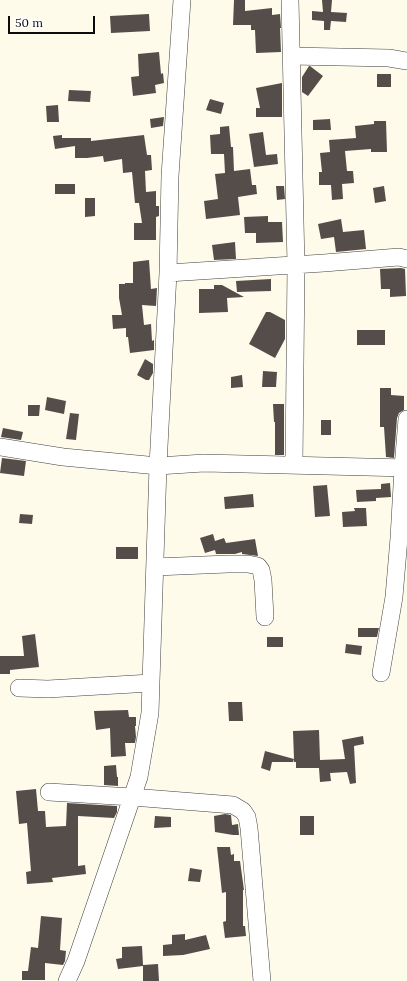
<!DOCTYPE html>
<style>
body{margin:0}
#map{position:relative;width:407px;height:981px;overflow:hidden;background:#fefbeb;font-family:Lora,serif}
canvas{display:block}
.scale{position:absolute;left:8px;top:16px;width:87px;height:18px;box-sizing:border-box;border:2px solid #0c0c0c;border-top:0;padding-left:5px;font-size:12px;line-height:14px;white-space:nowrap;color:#0c0c0c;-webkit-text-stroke:3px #fff;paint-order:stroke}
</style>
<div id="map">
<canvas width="407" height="981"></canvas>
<div class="scale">50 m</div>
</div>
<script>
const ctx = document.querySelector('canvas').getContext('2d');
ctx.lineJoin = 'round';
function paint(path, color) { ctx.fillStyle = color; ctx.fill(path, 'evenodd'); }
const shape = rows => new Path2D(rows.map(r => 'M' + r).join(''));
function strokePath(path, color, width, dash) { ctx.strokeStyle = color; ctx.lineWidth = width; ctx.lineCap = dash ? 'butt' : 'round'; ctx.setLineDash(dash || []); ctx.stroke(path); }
paint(shape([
 [234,0,245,0,245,11,272,8,272,15,280,14,281,28,280,28,281,52,256,53,255,30,251,30,251,25,233,25],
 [322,0,332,0,331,12,347,13,346,22,331,21,330,30,324,30,324,21,312,20,312,11,323,12],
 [149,14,150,31,111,33,110,16],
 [159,52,161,74,163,73,164,83,155,85,156,93,133,96,131,77,139,76,138,54],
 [309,66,310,66,323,76,308,96,302,92,302,77],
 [377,74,391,74,391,87,377,87],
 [282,83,282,117,256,117,256,108,260,108,256,88],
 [69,90,91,91,90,102,68,101],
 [210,99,224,103,221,114,206,110],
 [58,105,59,122,47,122,46,106],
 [164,117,163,126,151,128,150,119],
 [330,119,331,130,313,130,313,120],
 [374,121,386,121,387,152,371,152,371,149,345,151,347,171,353,171,354,183,342,184,343,199,332,200,331,185,319,185,319,172,322,172,320,153,330,152,329,140,356,138,355,126,374,124],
 [229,126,231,147,233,147,234,171,250,169,252,185,256,185,257,194,238,197,240,215,206,219,204,201,218,199,215,174,225,173,224,154,211,154,210,135,220,134,220,127],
 [263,132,266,155,277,154,278,164,254,167,249,134],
 [62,135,62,138,91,138,91,141,144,135,147,155,151,155,152,170,145,171,146,192,156,191,156,206,159,206,159,216,156,217,156,240,134,240,134,223,142,223,139,203,135,203,132,172,123,173,122,159,104,162,103,156,87,158,75,158,75,146,55,149,53,136],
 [55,184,75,184,75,194,55,194],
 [276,186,284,186,285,199,277,200],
 [384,186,386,201,375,203,373,188],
 [85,198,95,198,95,216,85,217],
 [268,216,268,222,282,222,283,242,256,243,256,233,245,233,244,217],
 [341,219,343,232,364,230,366,249,336,252,334,237,321,239,318,224],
 [235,242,236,259,214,260,212,245],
 [149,260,151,289,157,288,156,306,142,305,144,325,151,324,152,341,154,340,154,350,130,353,128,337,126,337,126,328,113,329,112,315,122,315,119,298,119,284,125,284,125,283,133,283,133,262],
 [401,268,405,269,406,296,390,297,390,289,381,289,380,269],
 [271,279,271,291,237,292,236,281],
 [214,285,222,285,244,297,227,298,228,312,199,313,199,289,214,289],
 [266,312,270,312,285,320,285,339,275,358,249,344],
 [357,330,385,330,385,345,357,345],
 [145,359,153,364,153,373,149,380,146,380,137,375],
 [263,371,277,372,276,387,262,387],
 [242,375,243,387,231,388,231,377],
 [380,388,391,388,391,395,404,396,404,410,399,413,397,418,394,458,386,457,384,427,380,427],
 [47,397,66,401,64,414,45,410],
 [273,404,284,404,284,455,275,455,275,422,274,422],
 [28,405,40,405,39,416,28,416],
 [70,413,79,414,76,440,66,439],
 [321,420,331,420,331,435,321,435],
 [3,428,23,432,21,440,1,437],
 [2,458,26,461,24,476,0,473],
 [390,483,391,497,376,498,376,501,357,502,356,490,381,489,381,484],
 [327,485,330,516,315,517,313,486],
 [253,494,254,507,225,509,224,497],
 [354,508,366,508,367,526,343,527,342,512,355,511],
 [20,514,33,515,32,524,19,523],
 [213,534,215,541,224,538,226,543,255,539,258,556,242,554,242,552,235,554,216,554,215,550,205,553,200,538],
 [116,547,138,547,138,559,116,559],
 [358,628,379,628,377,637,358,637],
 [35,634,39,667,10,670,10,674,0,674,0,656,24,656,22,636],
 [267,637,283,637,283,647,267,647],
 [346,644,362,646,361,655,345,653],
 [228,702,242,702,243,721,229,721],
 [128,710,129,717,136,717,136,726,135,726,136,737,135,743,125,743,126,756,111,757,110,728,96,730,94,711],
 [319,730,320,760,345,759,342,740,363,736,364,744,354,746,356,783,350,784,347,772,330,773,331,781,320,782,319,768,296,768,296,762,294,762,294,759,293,762,272,762,270,771,261,768,265,751,294,759,293,731],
 [116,765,117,777,118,777,118,786,104,785,104,766],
 [36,789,38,811,45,811,46,827,66,826,67,803,117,806,117,812,114,818,78,816,78,866,85,865,86,874,52,878,53,882,27,884,26,872,31,871,27,823,19,824,16,791],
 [225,814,231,815,232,825,238,824,239,835,233,835,215,832,214,816],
 [155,816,171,817,171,827,154,828],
 [300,816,314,816,314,835,300,835],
 [217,847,230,847,231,855,234,854,234,861,240,861,244,890,243,890,243,926,245,926,246,936,225,938,223,922,226,921,226,892,222,893],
 [190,868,202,870,200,882,188,881],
 [41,916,62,918,60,950,66,951,65,961,63,965,45,963,45,980,22,980,22,971,28,971,31,947,38,948],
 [185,934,185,940,206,935,210,949,183,955,163,956,163,945,172,944,172,935],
 [142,946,143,965,158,964,159,981,143,981,143,966,118,969,116,959,122,958,122,947]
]), '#544d49');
const minor = shape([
 [290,0,296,265,294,465],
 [291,56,389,58,407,61],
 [168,273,324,263,399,257,407,259],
 [0,447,63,457,158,466,204,463,407,468],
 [155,567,228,564,248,564,258,566,261,570,263,580,265,617],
 [381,673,394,597,399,538,403,468,407,419],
 [19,688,48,689,151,683],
 [49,792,132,797,233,805,243,811,247,817,249,828,262,981],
 [67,981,76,961,139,777,150,713,158,466,168,273,170,176,182,0]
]);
strokePath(minor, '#3f3f3f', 18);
strokePath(minor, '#fff', 17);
</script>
